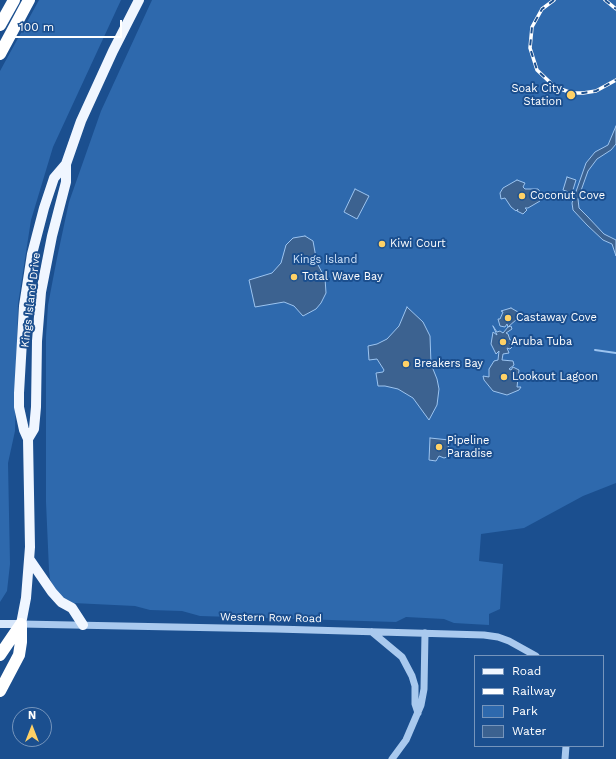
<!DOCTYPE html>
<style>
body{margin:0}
#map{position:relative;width:616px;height:759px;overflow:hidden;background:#1b4f8f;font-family:"Work Sans",sans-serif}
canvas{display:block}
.legend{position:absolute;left:474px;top:655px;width:130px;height:92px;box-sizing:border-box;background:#1b4f8f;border:1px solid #7695bc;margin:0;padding:5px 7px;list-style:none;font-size:12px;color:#fff}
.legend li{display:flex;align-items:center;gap:8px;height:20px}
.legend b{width:20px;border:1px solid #7695bc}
.north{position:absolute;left:12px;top:707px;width:40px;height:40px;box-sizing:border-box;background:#1b4f8f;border:1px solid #7695bc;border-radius:50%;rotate:0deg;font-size:11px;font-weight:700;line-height:16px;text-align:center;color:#fff}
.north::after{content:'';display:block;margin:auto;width:14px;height:18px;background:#ffd166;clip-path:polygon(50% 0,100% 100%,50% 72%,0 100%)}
.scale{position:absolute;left:12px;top:20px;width:110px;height:18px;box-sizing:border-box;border:2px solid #fff;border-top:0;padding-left:5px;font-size:12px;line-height:14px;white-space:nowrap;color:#fff;-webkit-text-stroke:3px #1b4f8f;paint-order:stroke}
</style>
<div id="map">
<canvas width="616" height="759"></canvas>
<ul class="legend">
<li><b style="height:5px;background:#f0f6ff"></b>Road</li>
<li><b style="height:5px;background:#fff"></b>Railway</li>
<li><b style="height:11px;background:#2e69ad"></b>Park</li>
<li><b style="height:11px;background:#3c6290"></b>Water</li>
</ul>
<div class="north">N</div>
<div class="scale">100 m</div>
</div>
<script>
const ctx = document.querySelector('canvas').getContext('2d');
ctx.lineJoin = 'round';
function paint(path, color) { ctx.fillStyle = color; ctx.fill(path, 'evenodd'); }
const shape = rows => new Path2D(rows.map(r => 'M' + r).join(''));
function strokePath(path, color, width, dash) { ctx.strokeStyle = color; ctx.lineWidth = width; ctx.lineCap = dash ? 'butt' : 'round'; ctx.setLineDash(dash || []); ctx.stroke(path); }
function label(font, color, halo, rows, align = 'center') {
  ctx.font = font + ' "Work Sans",sans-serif'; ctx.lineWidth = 4; ctx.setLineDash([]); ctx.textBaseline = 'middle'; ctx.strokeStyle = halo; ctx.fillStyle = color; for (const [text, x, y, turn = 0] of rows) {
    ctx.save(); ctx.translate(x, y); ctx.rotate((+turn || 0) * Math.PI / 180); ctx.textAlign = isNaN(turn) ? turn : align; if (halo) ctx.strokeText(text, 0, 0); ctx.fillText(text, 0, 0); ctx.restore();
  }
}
paint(shape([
 [39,0,121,0,53,147,31,220,18,304,15,431,8,463,10,564,7,591,0,602,0,71],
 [152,0,616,0,616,483,583,496,524,528,481,534,479,561,503,564,500,609,489,614,489,625,454,623,444,619,406,617,396,622,200,616,182,611,150,610,135,606,73,603,61,596,54,588,50,579,49,570,46,502,46,337,48,305,57,258,69,202,101,111]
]), '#2e69ad');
const water = shape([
 [616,126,616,144,611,150,597,159,588,171,578,199,579,208,587,216,604,234,616,240,616,256,612,244,603,240,587,225,573,210,572,203,586,163,595,152,608,145,616,126],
 [567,177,576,180,572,193,563,190,567,177],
 [517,180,525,183,523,187,525,189,538,189,542,194,540,201,528,208,525,208,527,210,523,214,517,211,518,209,516,211,511,207,505,198,501,199,500,193,503,188,517,180],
 [355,189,369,196,357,219,344,212,355,189],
 [305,236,313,241,317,263,325,278,326,293,321,303,316,309,303,316,294,306,284,302,255,307,249,280,272,273,281,263,286,245,293,238,305,236],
 [407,307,423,322,430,336,431,364,437,379,439,389,437,405,429,420,413,398,398,389,385,386,378,386,376,373,383,372,384,370,377,359,369,360,368,346,377,344,387,339,399,326,407,307],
 [511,308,518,312,517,319,508,327,507,324,505,327,500,326,498,319,500,319,503,312,501,311,511,308],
 [493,326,497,332,500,331,503,333,508,327,511,326,512,329,506,333,508,334,510,340,514,340,514,343,510,343,510,344,512,347,510,349,507,348,509,353,503,354,502,360,513,361,514,365,509,369,511,370,513,367,519,370,517,387,521,387,519,390,507,395,493,391,484,380,483,376,489,377,489,369,494,361,498,360,499,351,496,354,491,344,493,332,497,335,493,326],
 [430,438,449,440,447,457,444,458,439,456,436,461,429,460,430,438]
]);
paint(water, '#3c6290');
strokePath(water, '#9cc4f0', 1);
strokePath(shape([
 [595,350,616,353]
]), '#9cc4f0', 2);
strokePath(shape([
 [21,624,276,629,484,635,498,637,509,641,536,656],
 [372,632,402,657,412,676,415,686,415,704,418,713],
 [392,759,406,740,421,705,424,689,425,633],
 [565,759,566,746]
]), '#a9c9ee', 7);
strokePath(shape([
 [0,624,21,624]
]), '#d6e6fa', 8);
strokePath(shape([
 [28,439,34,429,36,407,37,341,41,292,52,236,66,182,66,164,81,121,113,51,139,0],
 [30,560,52,592,61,602,72,608,83,625],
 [21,624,26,598,30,547,28,439,24,430,19,407,19,393,24,306,32,254,44,208,54,178,66,164]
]), '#f0f6ff', 10);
strokePath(shape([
 [0,25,14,0],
 [0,54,29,0],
 [0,655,21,624],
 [0,691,19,655,21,642,21,624]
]), '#fff', 12);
const rail = shape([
 [554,0,542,9,532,27,530,48,537,70,555,87,572,93,583,93,596,91,616,80],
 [605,0,616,9]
]);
strokePath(rail, '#fff', 3.5);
strokePath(rail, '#1b4f8f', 2, [6]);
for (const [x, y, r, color] of [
 [571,95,5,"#ffd166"],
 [522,196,4,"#ffd166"],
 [382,244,4,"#ffd166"],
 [294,277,4,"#ffd166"],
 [508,318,4,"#ffd166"],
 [503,342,4,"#ffd166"],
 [406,364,4,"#ffd166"],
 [504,377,4,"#ffd166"],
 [439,447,4,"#ffd166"]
]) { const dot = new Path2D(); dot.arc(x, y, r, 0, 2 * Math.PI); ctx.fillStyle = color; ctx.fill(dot); strokePath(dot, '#1b4f8f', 1.5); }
label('11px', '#fff', '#1b4f8f', [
 ["Soak City",562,89,"right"],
 ["Station",562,102,"right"],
 ["Coconut Cove",530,196],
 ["Kiwi Court",390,244],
 ["Total Wave Bay",302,277],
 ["Castaway Cove",516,318],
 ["Aruba Tuba",511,342],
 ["Breakers Bay",414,364],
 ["Lookout Lagoon",512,377],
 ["Pipeline",447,441],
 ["Paradise",447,454]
], 'left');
label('11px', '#cfe3fa', '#1b4f8f', [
 ["Kings Island",325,260]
]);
label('11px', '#fff', '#1b4f8f', [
 ["Kings Island Drive",31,300,-83],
 ["Western Row Road",271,618,1]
]);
</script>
